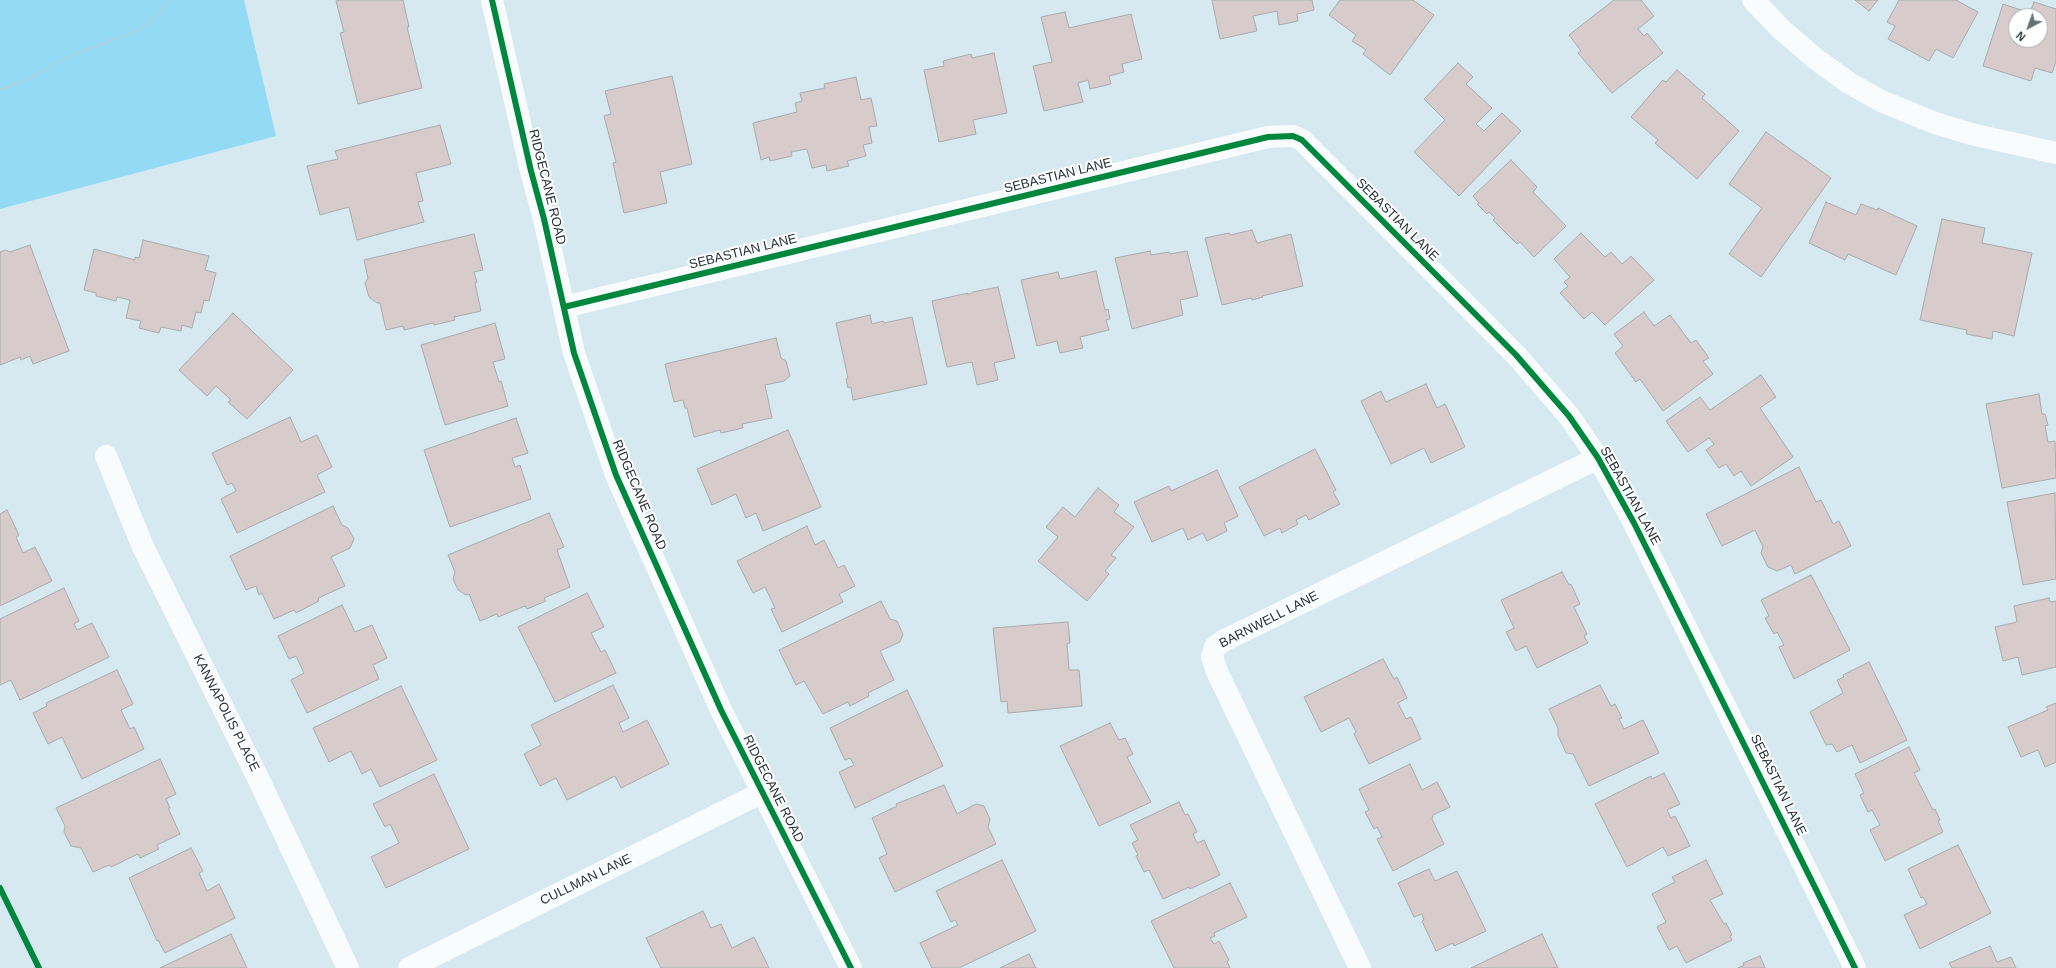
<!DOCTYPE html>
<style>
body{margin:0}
#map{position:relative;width:2056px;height:968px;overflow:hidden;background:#d6e8f0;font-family:Arial,sans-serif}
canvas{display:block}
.north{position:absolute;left:2008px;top:8px;width:40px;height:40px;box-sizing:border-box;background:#fff;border:1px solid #a8adaf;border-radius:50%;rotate:221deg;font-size:11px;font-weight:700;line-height:16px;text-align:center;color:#253136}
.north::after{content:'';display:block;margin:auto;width:14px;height:18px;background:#637177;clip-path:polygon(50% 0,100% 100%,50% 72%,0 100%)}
</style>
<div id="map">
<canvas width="2056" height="968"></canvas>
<div class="north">N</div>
</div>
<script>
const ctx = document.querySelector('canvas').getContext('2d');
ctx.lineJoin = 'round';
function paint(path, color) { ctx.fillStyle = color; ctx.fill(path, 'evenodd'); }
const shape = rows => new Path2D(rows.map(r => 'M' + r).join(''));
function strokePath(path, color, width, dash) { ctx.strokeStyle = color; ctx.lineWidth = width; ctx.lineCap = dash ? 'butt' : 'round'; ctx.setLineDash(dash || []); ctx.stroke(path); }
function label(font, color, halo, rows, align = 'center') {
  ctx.font = font + ' Arial,sans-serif'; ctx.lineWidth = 4; ctx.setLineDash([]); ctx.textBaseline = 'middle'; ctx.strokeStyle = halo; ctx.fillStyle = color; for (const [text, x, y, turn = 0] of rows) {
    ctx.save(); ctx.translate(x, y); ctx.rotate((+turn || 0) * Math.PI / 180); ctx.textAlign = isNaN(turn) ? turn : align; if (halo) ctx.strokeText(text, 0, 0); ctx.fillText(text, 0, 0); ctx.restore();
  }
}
paint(shape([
 [0,0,244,0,276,136,0,209]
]), '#93dbf4');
const building = shape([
 [340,0,403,0,409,27,407,27,422,88,358,104,340,33,344,32,336,1,340,0],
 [1212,0,1312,0,1314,10,1297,14,1298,21,1279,25,1277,11,1253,16,1257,31,1220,39,1212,0],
 [1340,0,1413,0,1434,15,1390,75,1363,54,1366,50,1352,41,1356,35,1329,15,1340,0],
 [1614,0,1641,0,1654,16,1638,29,1644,36,1647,33,1663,53,1612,93,1578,53,1581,51,1569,35,1614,0],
 [1855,0,1878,0,1869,11,1855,0],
 [1899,0,1956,0,1978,12,1953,58,1936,49,1929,61,1888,39,1895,26,1887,22,1899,0],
 [2034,2,2056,9,2056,61,2052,73,2035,68,2031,81,1983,66,2003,4,2030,13,2034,2],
 [2016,16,2040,16,2040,40,2016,40,2016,16],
 [1065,12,1069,28,1131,14,1142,59,1122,64,1124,72,1109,76,1111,84,1090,89,1088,80,1078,83,1083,102,1044,111,1033,66,1052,62,1041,17,1065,12],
 [994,53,1007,113,973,120,976,134,939,142,924,70,944,66,943,61,971,54,972,58,994,53],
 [1458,63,1473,77,1466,84,1492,108,1476,124,1484,131,1502,113,1521,131,1459,196,1414,152,1445,120,1424,99,1458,63],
 [1677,70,1705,94,1702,98,1739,131,1697,179,1655,143,1658,140,1631,117,1663,80,1666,82,1677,70],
 [672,76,692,164,660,172,667,203,624,213,613,163,616,162,604,116,611,114,605,91,672,76],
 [856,77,861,100,871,98,877,126,869,127,872,143,863,145,866,156,847,161,849,166,827,171,826,165,812,168,807,149,791,152,792,156,770,161,769,157,761,160,753,123,797,112,795,103,802,101,800,93,825,88,824,84,856,77],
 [440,125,451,164,416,173,423,201,418,202,424,222,357,240,349,207,320,215,307,166,338,159,335,151,440,125],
 [1766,132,1831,178,1761,277,1729,254,1762,208,1729,184,1766,132],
 [1511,160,1537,187,1533,192,1566,226,1534,257,1520,242,1517,244,1493,220,1495,218,1489,212,1487,214,1477,204,1479,203,1473,196,1511,160],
 [1826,202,1856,215,1861,204,1877,210,1878,208,1917,226,1896,275,1848,254,1845,260,1809,243,1826,202],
 [1942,219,1985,228,1982,243,2032,253,2014,336,1993,331,1992,339,1966,334,1967,330,1920,320,1942,219],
 [1252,230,1257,243,1291,234,1303,286,1262,296,1263,297,1252,300,1251,298,1222,305,1205,238,1229,233,1230,235,1252,230],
 [1581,233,1605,257,1611,252,1622,264,1631,256,1654,280,1605,325,1592,312,1584,319,1560,293,1568,286,1564,282,1570,277,1554,259,1581,233],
 [474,234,483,270,474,272,477,282,475,283,481,311,454,317,455,320,434,325,433,323,404,330,403,326,386,330,380,303,377,303,369,297,365,283,368,278,364,260,474,234],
 [143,240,209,256,205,270,216,273,209,301,204,300,201,313,196,312,192,328,182,325,181,331,161,327,159,333,139,328,141,321,126,318,130,300,117,297,116,301,96,296,96,293,84,290,94,249,135,260,135,257,139,258,143,240],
 [30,245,69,351,33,364,30,356,21,360,20,357,0,365,0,252,5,250,10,252,30,245],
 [1150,251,1151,255,1169,252,1170,254,1187,251,1198,296,1180,300,1183,315,1132,329,1115,258,1150,251],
 [1096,271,1105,310,1108,309,1110,319,1106,320,1109,330,1080,337,1083,348,1060,353,1057,341,1037,346,1021,280,1058,272,1060,279,1096,271],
 [998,287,1015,358,994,363,998,380,977,385,972,362,947,367,932,301,968,293,968,295,973,292,998,287],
 [1644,312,1654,326,1670,315,1691,343,1696,340,1709,358,1703,361,1713,374,1663,411,1640,379,1636,382,1615,353,1623,346,1614,334,1644,312],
 [233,313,293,370,247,419,228,402,231,400,216,386,207,396,179,370,233,313],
 [870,315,872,324,883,321,884,323,912,317,927,384,853,400,851,387,848,388,846,379,848,378,836,323,870,315],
 [495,323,505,359,493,362,499,382,501,381,508,406,445,425,421,345,495,323],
 [776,338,781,358,786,361,790,376,784,381,765,385,772,418,742,424,743,428,721,433,720,430,694,437,687,408,685,408,683,400,674,402,665,364,776,338],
 [1761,375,1776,397,1760,408,1793,457,1751,486,1741,471,1734,476,1726,464,1719,468,1706,450,1714,444,1709,438,1688,452,1666,421,1700,397,1710,410,1761,375],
 [1426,384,1437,408,1445,404,1465,447,1431,463,1424,448,1391,464,1361,401,1381,391,1386,402,1426,384],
 [2039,394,2042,414,2045,414,2048,425,2045,426,2048,442,2055,441,2056,478,2002,488,1986,404,2039,394],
 [290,417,301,442,317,435,332,467,317,475,325,492,237,533,221,499,236,491,232,483,227,485,212,453,290,417],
 [516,418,528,453,512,458,515,467,520,465,531,499,450,527,424,450,516,418],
 [788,430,821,507,763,531,756,513,746,518,736,494,712,505,697,469,788,430],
 [1315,449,1336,490,1333,492,1340,504,1309,520,1306,515,1296,520,1298,524,1282,533,1280,528,1264,536,1239,487,1315,449],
 [1799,467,1816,502,1821,500,1833,524,1839,521,1851,546,1795,574,1791,565,1777,571,1768,567,1761,553,1763,547,1755,530,1722,546,1706,514,1799,467],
 [1217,470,1238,516,1224,523,1227,531,1207,541,1203,533,1188,540,1183,528,1152,542,1134,502,1169,486,1171,491,1217,470],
 [1098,488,1119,505,1114,512,1134,527,1111,555,1116,558,1105,571,1109,574,1087,601,1038,561,1058,537,1046,527,1063,507,1075,517,1098,488],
 [2055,493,2056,579,2023,585,2007,502,2055,493],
 [333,506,342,525,348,528,354,539,350,548,331,557,345,586,318,598,319,601,296,613,294,610,274,619,262,593,259,595,256,586,246,590,230,556,333,506],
 [7,510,19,535,16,537,23,553,35,547,52,581,0,606,0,514,7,510],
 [549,513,564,547,557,550,570,587,544,598,546,601,527,609,525,606,498,617,497,614,480,621,469,594,466,595,458,590,453,579,455,572,448,555,549,513],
 [807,526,815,545,824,540,838,568,844,565,855,586,839,594,843,602,782,632,771,609,775,608,765,587,753,593,737,561,807,526],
 [1562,572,1569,585,1571,584,1580,604,1574,607,1587,634,1584,636,1588,643,1537,668,1526,646,1516,651,1506,632,1514,628,1501,600,1562,572],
 [1811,575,1850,650,1794,679,1779,647,1784,645,1777,632,1774,634,1765,618,1769,616,1761,600,1811,575],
 [64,588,79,621,74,624,77,630,92,623,109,657,20,700,11,680,0,685,0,619,64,588],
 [587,593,604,627,591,633,601,652,605,650,616,673,555,702,518,627,587,593],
 [2049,598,2050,602,2056,601,2056,667,2022,675,2018,657,2003,661,1995,627,2017,622,2014,606,2049,598],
 [881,601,890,619,897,621,903,634,900,642,880,651,894,680,868,693,869,696,850,706,848,702,823,714,804,681,796,685,779,650,881,601],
 [342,605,355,632,372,625,387,658,373,665,379,679,307,713,291,680,304,673,296,656,289,659,278,636,342,605],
 [1068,622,1070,643,1067,644,1069,670,1079,670,1082,706,1008,713,1007,701,1001,702,993,628,1068,622],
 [1383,659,1394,679,1397,677,1407,698,1398,703,1406,719,1411,717,1421,739,1369,764,1354,734,1356,732,1349,718,1321,732,1304,697,1383,659],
 [1869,662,1907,740,1860,763,1852,745,1837,752,1832,744,1826,745,1810,712,1843,693,1837,680,1844,677,1843,675,1869,662],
 [117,670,133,704,121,710,130,729,134,727,144,749,82,779,62,737,48,744,33,713,47,706,46,703,117,670],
 [613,685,629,718,619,723,623,732,647,720,669,764,621,788,615,776,567,800,556,778,540,786,524,754,541,745,531,725,613,685],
 [1600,685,1611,706,1615,704,1622,718,1619,719,1624,729,1643,720,1659,753,1589,786,1573,754,1566,753,1558,735,1558,728,1549,709,1600,685],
 [401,686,437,760,380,787,371,769,362,774,351,751,329,762,313,728,401,686],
 [907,690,943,766,855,808,839,772,854,765,850,758,845,760,830,728,907,690],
 [2056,703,2056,762,2045,767,2038,750,2021,757,2008,727,2048,710,2046,707,2056,703],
 [1110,723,1119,740,1125,738,1133,754,1127,757,1151,802,1099,826,1060,746,1110,723],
 [1909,747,1920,770,1914,773,1933,810,1935,809,1940,820,1938,821,1943,832,1885,861,1870,830,1880,825,1872,810,1868,812,1860,795,1864,793,1855,774,1909,747],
 [160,759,176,794,166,799,170,808,168,808,180,834,157,845,159,849,140,858,138,854,111,867,109,865,93,872,81,848,71,846,64,832,65,826,56,808,160,759],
 [1410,764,1422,790,1437,782,1450,807,1433,815,1432,819,1444,844,1393,871,1377,839,1382,837,1377,827,1374,829,1365,812,1369,810,1359,789,1410,764],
 [1664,773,1680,804,1667,810,1671,818,1675,816,1690,846,1668,856,1663,847,1627,867,1595,804,1651,776,1652,779,1664,773],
 [434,774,469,849,386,888,371,857,399,843,390,824,385,827,373,804,434,774],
 [944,785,957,814,976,804,984,806,990,819,988,827,996,844,895,892,879,858,887,854,872,818,897,806,896,804,944,785],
 [1179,802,1185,815,1188,814,1197,832,1193,834,1197,843,1204,840,1220,875,1190,889,1189,887,1163,899,1149,870,1144,872,1136,856,1138,855,1132,843,1138,840,1130,825,1179,802],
 [1958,845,1991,913,1920,949,1904,915,1927,904,1923,897,1921,898,1908,869,1958,845],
 [191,848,203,871,199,873,207,891,219,884,235,918,165,953,158,940,157,941,129,878,191,848],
 [1002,860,1036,931,959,968,932,968,920,943,958,925,955,920,951,922,936,891,1002,860],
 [1706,860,1723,894,1710,900,1724,924,1726,923,1732,935,1730,936,1732,940,1686,963,1677,946,1669,950,1657,927,1666,922,1652,894,1675,882,1672,877,1706,860],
 [1429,869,1435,881,1457,871,1486,931,1454,946,1453,943,1436,951,1422,921,1424,920,1422,914,1414,917,1398,883,1429,869],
 [1230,883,1247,917,1214,933,1215,936,1210,938,1214,944,1219,941,1229,960,1227,961,1230,968,1174,968,1151,921,1230,883],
 [703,911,711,928,721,924,732,948,754,937,769,968,661,968,646,938,703,911],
 [231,934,247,968,160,968,231,934],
 [1542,934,1558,968,1471,968,1542,934],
 [1990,946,1997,962,2011,957,2016,968,1952,968,1949,963,1990,946],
 [1029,954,1036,968,1000,968,1029,954],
 [1760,956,1765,968,1738,968,1744,965,1743,963,1760,956]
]);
paint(building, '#d7cccb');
strokePath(building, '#a8abad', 1);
strokePath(shape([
 [0,89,19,83,74,54,139,30,157,15,168,0]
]), '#c3cacc', 2.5, [2, 3]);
strokePath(shape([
 [492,0,531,171,544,219,574,353,616,475,721,710,851,968],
 [1753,0,1782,30,1817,60,1849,83,1881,101,1935,123,1971,134,2056,153],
 [564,307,1268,137,1293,136,1302,140,1516,355,1569,416,1598,458,1634,523,1855,968],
 [106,456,143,547,257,776,348,968],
 [409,968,763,792],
 [1360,968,1218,674,1212,657,1215,647,1223,641,1598,458]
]), '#f9fcfd', 22);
strokePath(shape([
 [492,0,531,171,544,219,574,353,616,475,721,710,851,968],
 [564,307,1268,137,1293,136,1302,140,1516,355,1569,416,1598,458,1634,523,1855,968],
 [0,888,39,968]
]), '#00873e', 6);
label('13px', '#253136', '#fff', [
 ["SEBASTIAN LANE",1058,176,-14],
 ["RIDGECANE ROAD",547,187,76],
 ["SEBASTIAN LANE",1397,220,45],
 ["SEBASTIAN LANE",743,252,-14],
 ["RIDGECANE ROAD",639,495,67],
 ["SEBASTIAN LANE",1630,496,61],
 ["BARNWELL LANE",1269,620,-27],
 ["KANNAPOLIS PLACE",226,713,63],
 ["SEBASTIAN LANE",1778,785,64],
 ["RIDGECANE ROAD",773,789,63],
 ["CULLMAN LANE",586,880,-26]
]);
</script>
